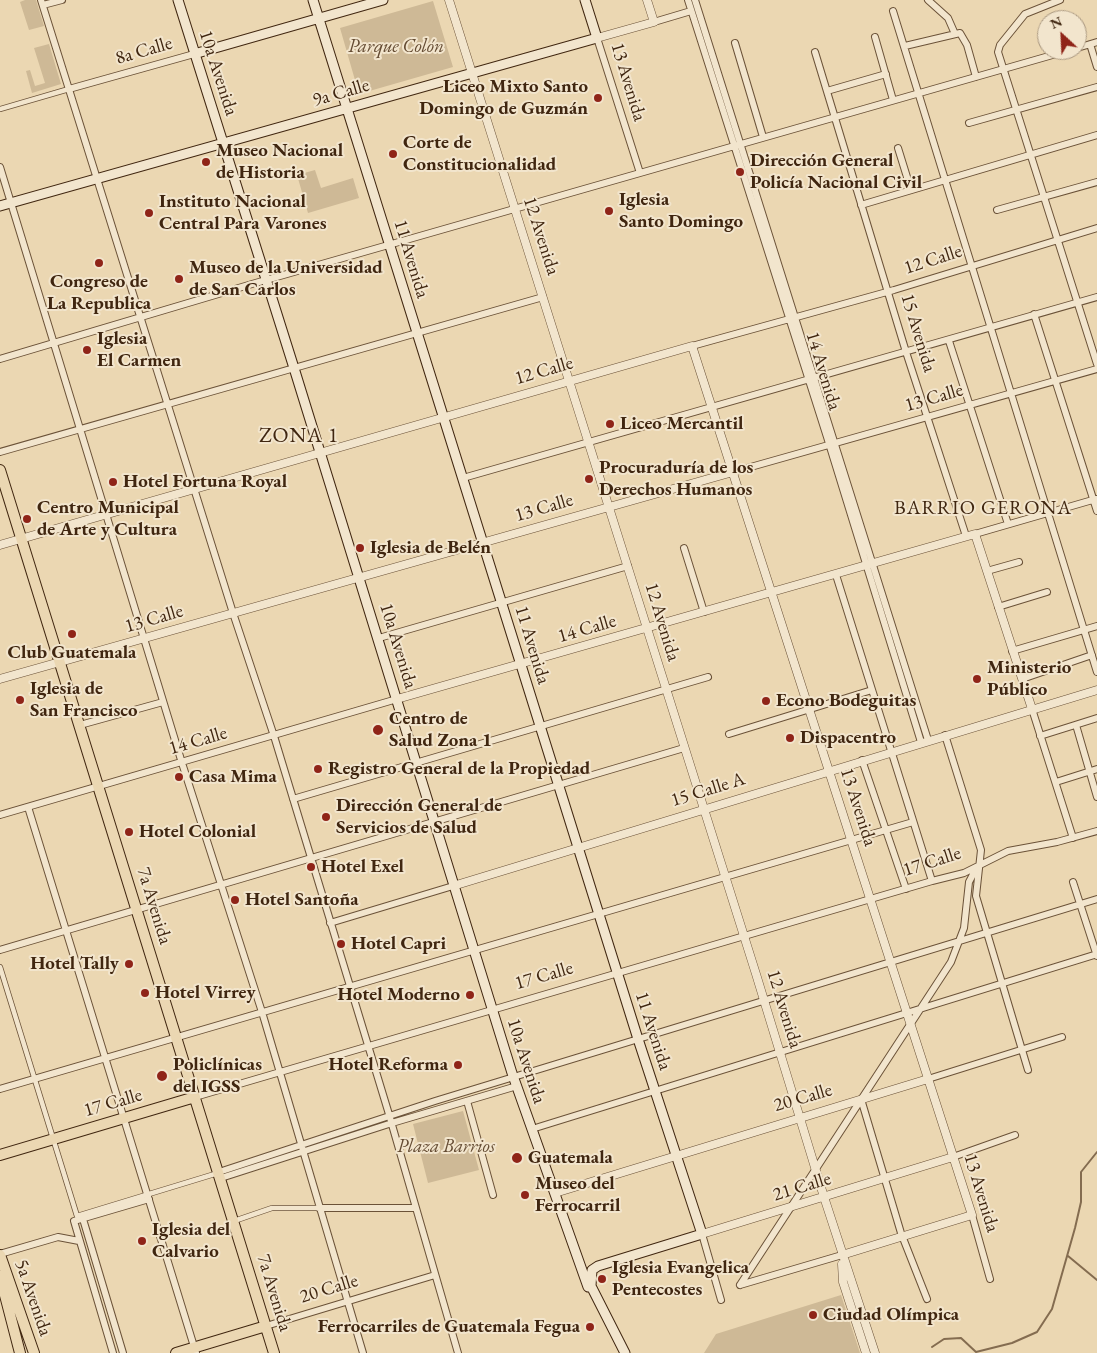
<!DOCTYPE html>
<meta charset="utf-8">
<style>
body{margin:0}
#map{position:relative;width:1097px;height:1353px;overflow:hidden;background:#ebd7b2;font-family:"EB Garamond",serif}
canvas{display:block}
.north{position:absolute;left:1037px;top:10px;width:50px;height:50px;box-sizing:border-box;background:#f2e5cd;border:1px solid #ab9981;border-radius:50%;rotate:335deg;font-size:14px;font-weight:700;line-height:20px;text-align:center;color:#402610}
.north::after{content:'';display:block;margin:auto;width:18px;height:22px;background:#8f2418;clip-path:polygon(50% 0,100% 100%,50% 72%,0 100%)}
</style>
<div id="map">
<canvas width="1097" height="1353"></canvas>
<div class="north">N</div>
</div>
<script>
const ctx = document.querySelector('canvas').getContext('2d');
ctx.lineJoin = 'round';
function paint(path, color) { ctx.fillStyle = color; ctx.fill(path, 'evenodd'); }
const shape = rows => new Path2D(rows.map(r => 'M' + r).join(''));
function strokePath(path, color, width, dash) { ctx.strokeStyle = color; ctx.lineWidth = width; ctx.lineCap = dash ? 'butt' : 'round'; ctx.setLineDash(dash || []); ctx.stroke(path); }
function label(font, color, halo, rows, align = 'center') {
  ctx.font = font + ' "EB Garamond",serif'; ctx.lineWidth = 4; ctx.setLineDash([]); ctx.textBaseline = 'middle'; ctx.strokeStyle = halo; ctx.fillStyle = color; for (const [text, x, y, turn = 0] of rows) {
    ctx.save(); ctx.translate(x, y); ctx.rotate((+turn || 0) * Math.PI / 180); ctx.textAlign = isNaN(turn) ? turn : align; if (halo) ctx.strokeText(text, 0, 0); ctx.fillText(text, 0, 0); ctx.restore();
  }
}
paint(shape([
 [25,0,36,0,44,26,29,30,20,2],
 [433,1,453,67,359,94,340,28],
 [49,44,61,84,32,93,26,71,30,70,35,86,45,83,34,48],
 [315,170,321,188,353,178,359,198,308,213,297,175],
 [463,1111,479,1170,428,1183,413,1124],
 [841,1295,860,1353,704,1353,716,1334]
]), '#ceb996');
strokePath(shape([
 [1068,1256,1097,1280],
 [932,1347,944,1339,961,1338,976,1352,1012,1343,1037,1332,1052,1309,1075,1228,1081,1202,1081,1172,1097,1152]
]), '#846c50', 2);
const pedestrian = shape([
 [0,109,69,89],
 [0,967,77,1216,218,1173],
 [234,1221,272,1208,319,1208]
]);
const minor = shape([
 [41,0,233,613,274,736,388,1111,458,1353],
 [688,0,827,437,921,742],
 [695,0,928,740],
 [928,0,948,18,955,34],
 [1060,0,1025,14,1000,45,998,52,1097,364],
 [43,5,62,0],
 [893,11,1097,672],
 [654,22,691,11],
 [875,37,893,100],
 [597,38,640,173],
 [735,43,763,137],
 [1090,44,1097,67],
 [905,46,960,33,967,45,976,77],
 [1077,48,1097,42],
 [815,52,906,352,966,536],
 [69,89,194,54],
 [827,91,886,74],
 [969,123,1097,87],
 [898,148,911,190],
 [0,167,182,763,262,1012,363,1353],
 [861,205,1097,135],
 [997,210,1097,182],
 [1034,314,1097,511],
 [949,341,1008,524],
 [692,346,894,290,1097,228],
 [0,359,252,284,1070,50],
 [0,452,543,297],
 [733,472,1097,369],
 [463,478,1097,297],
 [975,534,1096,499],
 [684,548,704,612],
 [987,571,1019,562],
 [836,575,932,881],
 [998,607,1047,592],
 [379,638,628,566],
 [1012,651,1097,626],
 [1022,679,1092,655],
 [1032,709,1073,838],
 [80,725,163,702],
 [1076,725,1097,797],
 [729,734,872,690],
 [945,735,981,850,976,896,1028,1070],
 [1040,736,1097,718],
 [862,760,906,889],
 [1056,782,1097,769],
 [293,799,708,677],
 [28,807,196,1353],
 [0,815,397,699],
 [1073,882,1097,956],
 [330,923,453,886],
 [0,950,684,748],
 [928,1079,1062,1037],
 [0,1089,913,822],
 [195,1097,932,881,964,873,1008,851,1057,842,1097,831],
 [861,1099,901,1233,927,1299],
 [467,1101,493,1195],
 [532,1129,1097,954],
 [953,1157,1015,1135],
 [219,1172,435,1101,1097,899],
 [221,1178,392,1123,517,1086],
 [319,1208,414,1208],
 [972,1215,990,1279],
 [83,1219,123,1353],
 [702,1234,721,1300],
 [0,1254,58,1237,79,1241],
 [740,1285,951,962,964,928,969,882,977,867],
 [740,1285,842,1255],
 [266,1326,435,1275],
 [113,1353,74,1221,149,1199]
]);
const tertiary = shape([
 [449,0,756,974,824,1197,875,1353],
 [597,38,654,22,647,0],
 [0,545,692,346,972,1215,842,1255],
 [0,679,733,472],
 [397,699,975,534,1032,709],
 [453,886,1097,690],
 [555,1193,928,1079],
 [702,1234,953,1157],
 [842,1264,843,1282,866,1353]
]);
const secondary = shape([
 [178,0,294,368,512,1073,588,1287],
 [313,0,638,1039,702,1234,598,1266,592,1270,591,1286,625,1353],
 [194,54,383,0],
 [0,206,597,38,585,0]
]);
const primary = shape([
 [0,470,274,1353],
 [0,1155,195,1097],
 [0,1255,34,1353],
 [0,1276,20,1353],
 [176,1353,266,1326]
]);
strokePath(pedestrian, '#6b5238', 6);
strokePath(minor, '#6b5238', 8);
strokePath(tertiary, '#6b5238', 9);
strokePath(secondary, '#402610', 11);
strokePath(primary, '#402610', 12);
strokePath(pedestrian, '#f2e5cd', 4.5);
strokePath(minor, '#f2e5cd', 6);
strokePath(tertiary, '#f2e5cd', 8);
strokePath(secondary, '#f2e5cd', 9);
strokePath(primary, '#ebd7b2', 10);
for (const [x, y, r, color] of [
 [598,98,5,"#8f2418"],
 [393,154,5,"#8f2418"],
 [206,162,5,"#8f2418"],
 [740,172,5,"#8f2418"],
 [609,211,5,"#8f2418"],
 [149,213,5,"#8f2418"],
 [99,263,5,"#8f2418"],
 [179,279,5,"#8f2418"],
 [87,350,5,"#8f2418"],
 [610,424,5,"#8f2418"],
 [589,479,5,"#8f2418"],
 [113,482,5,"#8f2418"],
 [27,519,5,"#8f2418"],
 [360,548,5,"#8f2418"],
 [72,634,5,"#8f2418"],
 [977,679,5,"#8f2418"],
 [20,700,5,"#8f2418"],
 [766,701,5,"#8f2418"],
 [378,730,6,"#8f2418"],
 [790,738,5,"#8f2418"],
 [318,769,5,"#8f2418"],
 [179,777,5,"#8f2418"],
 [326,817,5,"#8f2418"],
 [129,832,5,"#8f2418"],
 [311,867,5,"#8f2418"],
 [235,900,5,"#8f2418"],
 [341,944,5,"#8f2418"],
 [129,964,5,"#8f2418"],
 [145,993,5,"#8f2418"],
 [470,995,5,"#8f2418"],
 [458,1065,5,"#8f2418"],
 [162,1076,6,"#8f2418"],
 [517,1158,6,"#8f2418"],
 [525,1195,5,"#8f2418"],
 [142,1241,5,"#8f2418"],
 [602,1279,5,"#8f2418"],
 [813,1315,5,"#8f2418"],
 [590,1327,5,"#8f2418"]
]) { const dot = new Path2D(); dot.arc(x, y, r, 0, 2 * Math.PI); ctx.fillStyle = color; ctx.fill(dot); strokePath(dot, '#f2e5cd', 2); }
label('italic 19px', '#644b32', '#f2e5cd', [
 ["Parque Colón",396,47],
 ["Plaza Barrios",446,1147]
]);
label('19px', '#402610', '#f2e5cd', [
 ["8a Calle",144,51,-16],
 ["10a Avenida",218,73,72],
 ["13 Avenida",628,82,73],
 ["9a Calle",341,93,-16],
 ["12 Avenida",541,236,72],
 ["11 Avenida",411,259,73],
 ["12 Calle",933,260,-18],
 ["15 Avenida",918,333,73],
 ["12 Calle",544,371,-16],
 ["14 Avenida",823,371,73],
 ["13 Calle",934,398,-16],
 ["13 Calle",544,508,-16],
 ["13 Calle",154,619,-16],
 ["12 Avenida",662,622,73],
 ["14 Calle",587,629,-16],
 ["11 Avenida",532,645,73],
 ["10a Avenida",398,646,73],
 ["14 Calle",198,741,-16],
 ["15 Calle A",708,790,-17],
 ["13 Avenida",858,807,72],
 ["17 Calle",932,862,-18],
 ["7a Avenida",154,906,73],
 ["17 Calle",544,976,-16],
 ["12 Avenida",784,1009,73],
 ["11 Avenida",653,1031,72],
 ["10a Avenida",526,1061,72],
 ["20 Calle",803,1098,-16],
 ["17 Calle",113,1103,-16],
 ["21 Calle",802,1187,-17],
 ["13 Avenida",981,1193,73],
 ["20 Calle",329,1289,-17],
 ["7a Avenida",274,1293,73],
 ["5a Avenida",33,1298,71]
]);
label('bold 19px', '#402610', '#f2e5cd', [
 ["Liceo Mixto Santo",588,87,"right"],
 ["Domingo de Guzmán",588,109,"right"],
 ["Corte de",403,143],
 ["Constitucionalidad",403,165],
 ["Museo Nacional",216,151],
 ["de Historia",216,173],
 ["Dirección General",750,161],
 ["Policía Nacional Civil",750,183],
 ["Iglesia",619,200],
 ["Santo Domingo",619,222],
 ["Instituto Nacional",159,202],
 ["Central Para Varones",159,224],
 ["Museo de la Universidad",189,268],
 ["de San Carlos",189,290],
 ["Congreso de",99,282,"center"],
 ["La Republica",99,304,"center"],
 ["Iglesia",97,339],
 ["El Carmen",97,361],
 ["Liceo Mercantil",620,424],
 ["Procuraduría de los",599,468],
 ["Derechos Humanos",599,490],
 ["Hotel Fortuna Royal",123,482],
 ["Centro Municipal",37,508],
 ["de Arte y Cultura",37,530],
 ["Iglesia de Belén",370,548],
 ["Club Guatemala",72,653,"center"],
 ["Ministerio",987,668],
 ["Público",987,690],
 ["Iglesia de",30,689],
 ["San Francisco",30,711],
 ["Econo Bodeguitas",776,701],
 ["Centro de",389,719],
 ["Salud Zona 1",389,741],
 ["Dispacentro",800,738],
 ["Registro General de la Propiedad",328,769],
 ["Casa Mima",189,777],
 ["Dirección General de",336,806],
 ["Servicios de Salud",336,828],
 ["Hotel Colonial",139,832],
 ["Hotel Exel",321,867],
 ["Hotel Santoña",245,900],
 ["Hotel Capri",351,944],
 ["Hotel Tally",119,964,"right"],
 ["Hotel Virrey",155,993],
 ["Hotel Moderno",460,995,"right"],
 ["Policlínicas",173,1065],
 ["del IGSS",173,1087],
 ["Hotel Reforma",448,1065,"right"],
 ["Guatemala",528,1158],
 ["Museo del",535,1184],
 ["Ferrocarril",535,1206],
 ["Iglesia del",152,1230],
 ["Calvario",152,1252],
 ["Iglesia Evangelica",612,1268],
 ["Pentecostes",612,1290],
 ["Ciudad Olímpica",823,1315],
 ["Ferrocarriles de Guatemala Fegua",580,1327,"right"]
], 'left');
ctx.letterSpacing = '1px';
label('20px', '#402610', '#f2e5cd', [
 ["BARRIO GERONA",983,509]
]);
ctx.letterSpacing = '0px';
ctx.letterSpacing = '1px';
label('21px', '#402610', '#f2e5cd', [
 ["ZONA 1",299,436]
]);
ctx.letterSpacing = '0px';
</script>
